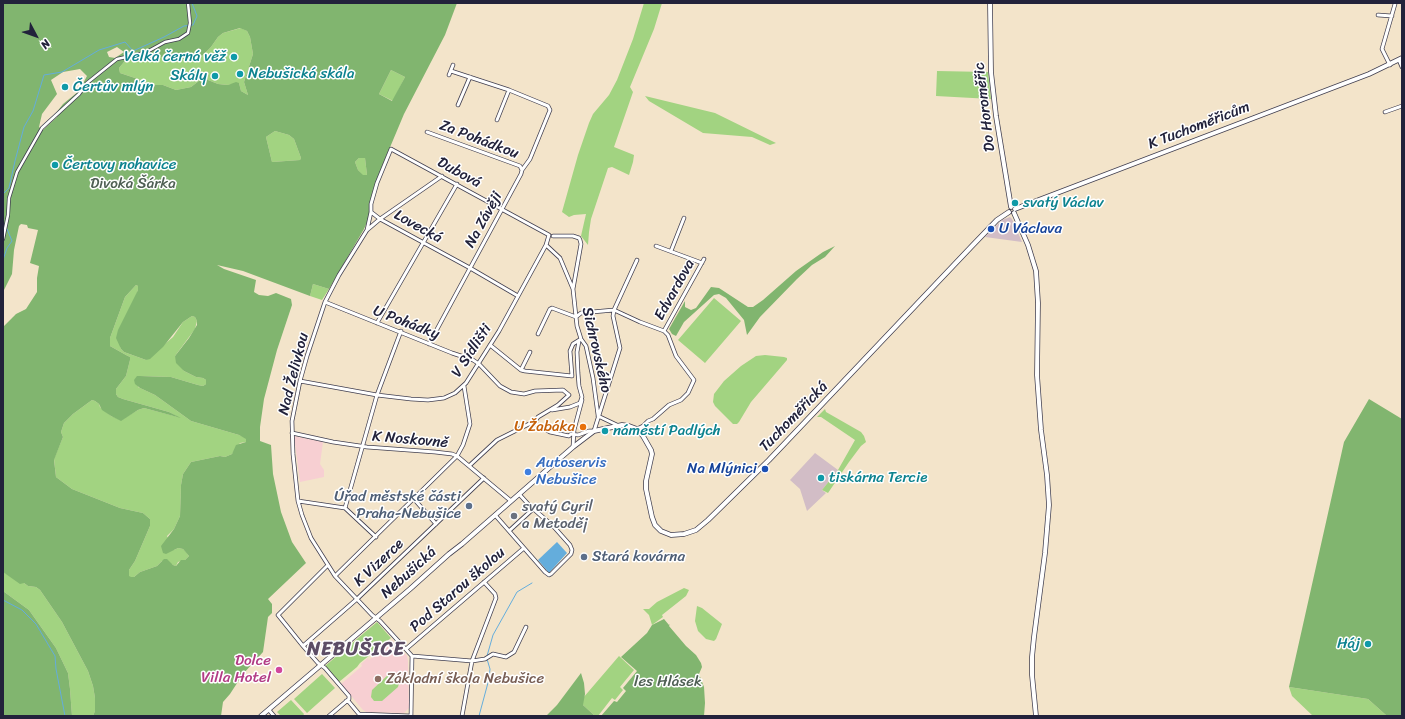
<!DOCTYPE html>
<meta charset="utf-8">
<style>
body{margin:0}
#map{position:relative;width:1405px;height:719px;overflow:hidden;background:#f3e4ca;font-family:Sriracha,sans-serif}
canvas{display:block}
.frame{position:absolute;inset:0;border:4px solid #22223b;pointer-events:none}
.north{position:absolute;left:16px;top:16px;width:40px;height:40px;-webkit-text-stroke:3px #fff;paint-order:stroke;rotate:131deg;font-size:11px;font-weight:700;line-height:16px;text-align:center;color:#22223b}
.north::after{content:'';display:block;margin:auto;width:14px;height:18px;background:#22223b;clip-path:polygon(50% 0,100% 100%,50% 72%,0 100%)}
</style>
<div id="map">
<canvas width="1405" height="719"></canvas>
<div class="frame"></div>
<div class="north">N</div>
</div>
<script>
const ctx = document.querySelector('canvas').getContext('2d');
ctx.lineJoin = 'round';
function paint(path, color) { ctx.fillStyle = color; ctx.fill(path, 'evenodd'); }
const shape = rows => new Path2D(rows.map(r => 'M' + r).join(''));
function strokePath(path, color, width, dash) { ctx.strokeStyle = color; ctx.lineWidth = width; ctx.lineCap = dash ? 'butt' : 'round'; ctx.setLineDash(dash || []); ctx.stroke(path); }
function label(font, color, halo, rows, align = 'center') {
  ctx.font = font + ' Sriracha,sans-serif'; ctx.lineWidth = 3; ctx.setLineDash([]); ctx.textBaseline = 'middle'; ctx.strokeStyle = halo; ctx.fillStyle = color; for (const [text, x, y, turn = 0] of rows) {
    ctx.save(); ctx.translate(x, y); ctx.rotate((+turn || 0) * Math.PI / 180); ctx.textAlign = isNaN(turn) ? turn : align; if (halo) ctx.strokeText(text, 0, 0); ctx.fillText(text, 0, 0); ctx.restore();
  }
}
paint(shape([
 [294,436,323,442,320,464,324,470,324,477,300,482],
 [392,640,407,656,408,661,409,708,404,713,366,712,363,710,341,684,362,666,361,664,368,658,369,660]
]), '#f7cfd2');
paint(shape([
 [1010,217,1012,219,1022,242,985,237,1002,220],
 [815,453,838,470,822,490,826,493,807,511,800,489,790,480]
]), '#d2bdc6');
paint(shape([
 [644,3,662,3,654,29,630,87,633,92,614,147,634,155,633,162,629,175,612,167,608,168,591,219,589,232,588,245,581,236,586,214,574,215,569,217,562,212,578,155,589,123,593,114,609,95,617,80,633,39],
 [241,28,247,31,250,37,253,54,244,82,248,95,241,91,239,83,228,85,218,84,208,80,204,77,191,87,176,90,163,85,150,85,138,79,120,73,119,68,124,62,152,57,165,57,190,60,201,57,211,47,218,37,223,33],
 [391,70,405,77,393,101,379,94],
 [937,71,988,72,991,99,936,96],
 [645,96,715,113,776,143,770,145,752,137,703,133,649,101],
 [275,131,289,135,294,139,301,158,300,160,272,162,266,137],
 [359,158,365,158,367,175,363,176,358,170,355,162],
 [313,284,329,289,322,300,310,296],
 [136,285,138,286,138,290,120,346,121,349,124,352,146,360,173,337,183,322,192,316,195,317,197,321,195,329,175,356,184,371,196,377,203,378,206,380,206,384,203,386,198,385,171,377,140,376,138,387,155,395,191,421,239,435,246,438,246,442,240,443,232,454,225,457,220,456,191,462,183,474,181,485,180,516,174,529,167,536,174,550,178,548,183,549,186,552,189,556,185,560,178,562,176,566,162,561,157,566,140,572,134,577,129,577,129,570,135,561,150,526,150,519,143,513,120,508,72,489,56,477,54,459,63,437,61,432,64,423,73,414,92,400,95,401,99,404,100,407,111,416,121,420,138,410,144,408,178,417,169,412,123,399,118,397,116,394,116,389,126,376,130,360,130,357,126,355,110,346,110,338,125,297],
 [714,298,741,321,705,363,678,340],
 [765,355,784,357,787,358,787,360,751,402,739,422,737,424,733,424,715,406,713,402,714,394,724,381,741,366,756,356],
 [825,409,826,412,861,432,864,436,866,442,861,446,849,462,828,493,822,490,838,470,855,440,821,417,817,417],
 [3,572,24,583,28,586,36,587,40,590,62,622,88,671,93,686,95,698,95,711,93,716,72,716,70,689,68,673,56,648,29,610,3,591],
 [684,588,689,590,686,596,662,615,663,617,652,625,649,615,643,609,649,609,657,602],
 [697,606,702,608,722,624,716,639,714,641,706,639,698,631,695,621],
 [377,622,391,638,360,663,357,667,339,682,325,666],
 [619,656,634,670,620,687,623,690,615,700,612,698,598,716,595,716,583,705,583,698],
 [393,673,398,675,400,679,398,687,382,701,374,701,371,697,372,690,388,675],
 [322,674,335,688,307,713,294,699],
 [1289,687,1368,699,1387,716,1313,716,1292,696],
 [291,700,304,714,303,716,281,716,277,712]
]), '#a2d381');
paint(shape([
 [3,3,457,3,445,35,404,114,383,164,374,189,368,220,364,229,329,289,313,284,310,296,243,271,217,265,224,269,256,280,254,292,259,295,268,296,276,293,291,299,292,305,277,350,264,399,260,427,260,441,271,445,273,474,281,512,292,542,306,563,268,599,272,604,272,613,268,617,263,652,243,674,230,694,223,702,221,716,93,716,95,711,95,698,93,686,88,671,62,622,40,590,36,587,28,586,24,583,20,584,3,572,3,327,16,314,26,309,37,292,37,278,39,266,30,263,38,230,28,228,27,225,21,224,19,226,14,250,12,274,3,292],
 [240,28,247,31,250,37,253,54,244,82,248,95,241,91,239,83,236,82,228,85,218,84,208,80,204,77,191,87,176,90,163,85,150,85,138,79,120,73,119,68,124,62,152,57,165,57,190,60,201,57,211,47,218,37,223,33],
 [117,47,124,52,115,58,109,57,107,52],
 [80,69,87,76,79,91,63,104,56,113,57,117,43,130,39,127,42,114,57,94,51,80,63,72],
 [391,70,405,77,392,101,379,94],
 [275,131,289,135,294,139,301,158,300,160,272,162,266,137],
 [359,158,365,158,367,175,363,175,358,170,355,162],
 [136,285,138,286,138,290,118,330,116,338,121,349,124,352,146,360,150,359,163,347,183,322,192,316,195,317,197,321,197,325,189,338,175,356,176,363,184,371,196,377,203,378,206,380,206,384,203,386,198,385,171,377,140,376,137,376,134,380,135,384,140,388,155,395,191,421,239,435,246,439,246,442,236,445,232,454,225,457,220,456,191,462,183,474,181,485,180,516,174,529,161,546,163,553,166,554,178,548,183,549,189,556,185,560,181,560,176,566,173,565,167,559,164,559,157,566,140,572,134,577,131,577,129,576,129,570,135,561,150,526,150,519,143,513,120,508,72,489,56,477,54,460,63,437,61,432,64,423,73,414,92,400,95,401,99,404,102,410,111,416,121,421,138,410,144,408,181,418,169,412,123,399,118,397,116,394,116,389,126,376,130,360,130,357,126,355,110,346,110,338,125,297],
 [835,246,825,257,812,265,797,279,760,317,747,335,744,320,726,298,719,294,714,295,684,322,676,336,672,334,669,329,685,301,685,307,691,310,696,308,711,287,719,288,748,307,753,307,763,300,796,271,823,252],
 [1369,399,1402,419,1402,716,1387,716,1368,699,1289,687,1344,442],
 [3,591,29,610,56,648,68,673,70,689,72,716,3,716],
 [664,619,669,625,670,624,669,626,686,646,696,655,701,663,702,667,699,674,704,687,705,703,704,716,601,716,614,701,617,702,626,691,623,688,637,671,621,657,647,633,652,625],
 [581,673,584,683,585,694,583,705,595,716,546,716,557,705]
]), '#81b56f');
paint(shape([
 [557,542,567,553,549,573,538,560]
]), '#64addc');
strokePath(shape([
 [3,194,9,188,15,161,24,127,33,111,44,75,62,72,99,50,125,42,133,51,164,37,184,26,193,25,197,16,192,3],
 [3,260,7,248,12,241,7,229],
 [3,600,22,610,36,624,55,656,56,669,65,716],
 [487,656,493,635,517,592,532,583],
 [479,716,489,679,490,669,487,659]
]), '#64addc', 1);
const pedestrian = shape([
 [3,239,8,215,9,198,17,172,42,128,79,94,87,83,117,59,145,53,165,42,179,39,188,33,190,23,188,3]
]);
const minor = shape([
 [1378,15,1392,16],
 [1399,60,1402,67],
 [1390,65,1382,49,1395,4],
 [449,75,453,65],
 [458,105,470,77],
 [1385,112,1402,106],
 [497,120,509,90],
 [427,132,520,166,522,170],
 [371,212,380,219,470,268,518,296],
 [367,230,380,219,442,176],
 [553,236,573,236,579,238,580,240,581,244,573,289],
 [546,245,560,258,573,289,577,326,581,339,586,346,593,378,598,415],
 [656,246,702,263],
 [671,251,684,218],
 [325,302,452,353,473,360,479,364,500,386,511,392,524,394,535,391,563,390,569,395,558,405,538,417,534,423],
 [377,323,457,184],
 [664,331,704,259],
 [538,334,550,309,552,308,576,317,581,313,614,310,640,322,664,331,668,335,676,356,694,380,688,393,681,400,669,405,653,419,648,421,643,426,637,429],
 [429,344,521,174,522,170,530,159,550,110,548,106,509,90,451,71],
 [490,345,521,370,525,371,572,376,570,351,573,344,581,339],
 [521,370,530,352],
 [300,381,377,395,411,399,428,400,444,398,455,393,466,383,499,331,546,245,549,235,391,149,377,183,371,204,371,212,367,230,339,275,325,302,307,356,300,381,292,421,293,454,298,501,302,515,311,538,335,576,372,615,380,621,412,656,411,716,359,714,349,702,346,701],
 [552,410,570,407,580,403,582,397,579,386,578,373,577,352,579,341],
 [598,416,617,425],
 [292,433,333,442,367,447,435,452,452,454,457,456,511,501],
 [573,447,574,430,582,400],
 [469,466,497,440,529,424,534,423,550,432,569,436,571,434,578,435,589,431,594,431,620,348,613,316,614,310,637,260],
 [414,499,436,524],
 [298,501,345,508,376,537],
 [345,508,377,395,401,331],
 [495,515,545,572,549,575,551,574,571,554,572,550,570,545,554,527,529,505,519,494],
 [509,531,533,509],
 [328,565,278,615,303,646,318,663,325,668,349,696,349,699,329,716],
 [335,576,457,456,463,445,470,424,464,386],
 [303,646,357,599,484,478],
 [406,649,524,548],
 [412,656,472,661,485,659,493,654,506,657,514,652,526,627],
 [269,710,274,716],
 [462,716,472,661,496,598,495,594,484,582]
]);
const tertiary = shape([
 [990,3,991,72,996,116,1011,207],
 [1015,209,1369,74,1402,58],
 [1014,213,1028,245,1036,271,1038,303,1037,375,1041,430,1047,475,1049,505,1045,553,1034,637,1032,657,1032,675,1036,716],
 [261,716,410,589,449,554,462,544,573,447,594,431,622,425,629,426,637,429,643,436,651,450,652,454,646,481,646,489,652,517,655,525,661,531,671,535,684,534,696,530,708,520,769,460,971,247,997,220,1009,212]
]);
strokePath(pedestrian, '#413f50', 4);
strokePath(minor, '#413f50', 4.5);
strokePath(tertiary, '#413f50', 5.5);
strokePath(pedestrian, '#fff', 2.5);
strokePath(minor, '#fff', 3);
strokePath(tertiary, '#fff', 4);
for (const [x, y, r, color] of [
 [234,57,4,"#0f9aa8"],
 [240,74,4,"#0f9aa8"],
 [215,76,4,"#0f9aa8"],
 [65,87,4,"#0f9aa8"],
 [55,165,4,"#0f9aa8"],
 [1015,203,4,"#0f9aa8"],
 [991,229,4,"#1a4fb4"],
 [583,427,4,"#e8710a"],
 [605,431,4,"#0f9aa8"],
 [765,469,4,"#1a4fb4"],
 [528,472,4,"#3f7fe0"],
 [821,478,4,"#0f9aa8"],
 [469,506,4,"#5c6f8a"],
 [514,516,4,"#6b7280"],
 [584,557,4,"#5c6f8a"],
 [1368,644,4,"#0f9aa8"],
 [279,670,4,"#d1479c"],
 [378,679,4,"#8d6e63"]
]) { const dot = new Path2D(); dot.arc(x, y, r, 0, 2 * Math.PI); ctx.fillStyle = color; ctx.fill(dot); strokePath(dot, '#fff', 1.5); }
label('15px', '#0d838f', '#fff', [
 ["Velká černá věž",226,57,"right"],
 ["Nebušická skála",248,74],
 ["Skály",207,76,"right"],
 ["Čertův mlýn",73,87],
 ["Čertovy nohavice",63,165],
 ["svatý Václav",1023,203],
 ["náměstí Padlých",613,431],
 ["tiskárna Tercie",829,478],
 ["Háj",1360,644,"right"]
], 'left');
label('15px', '#22223b', '#fff', [
 ["Do Horoměřic",985,107,-97],
 ["K Tuchoměřicům",1199,126,-21],
 ["Za Pohádkou",479,140,21],
 ["Dubová",459,173,29],
 ["Na Závěji",484,220,-61],
 ["Lovecká",418,227,29],
 ["Edvardova",675,290,-61],
 ["U Pohádky",406,323,21],
 ["Sichrovského",596,350,77],
 ["V Sídlišti",472,351,-57],
 ["Nad Želivkou",294,374,-76],
 ["Tuchoměřická",794,417,-46],
 ["K Noskovně",410,440,5],
 ["K Vizerce",379,563,-43],
 ["Nebušická",409,573,-42],
 ["Pod Starou školou",458,590,-41]
]);
label('15px', '#4f6054', '#fff', [
 ["Divoká Šárka",133,184],
 ["les Hlásek",668,682]
]);
label('15px', '#164399', '#fff', [
 ["U Václava",999,229],
 ["Na Mlýnici",757,469,"right"]
], 'left');
label('15px', '#c56008', '#fff', [
 ["U Žabáka",575,427]
], 'right');
label('15px', '#366cbe', '#fff', [
 ["Autoservis",536,463],
 ["Nebušice",536,480]
], 'left');
label('15px', '#4e5e75', '#fff', [
 ["Úřad městské části",461,497],
 ["Praha-Nebušice",461,514],
 ["Stará kovárna",592,557,"left"]
], 'right');
label('15px', '#5b616d', '#fff', [
 ["svatý Cyril",522,507],
 ["a Metoděj",522,524]
], 'left');
label('15px', '#b23c85', '#fff', [
 ["Dolce",271,661],
 ["Villa Hotel",271,678]
], 'right');
label('15px', '#785e54', '#fff', [
 ["Základní škola Nebušice",386,679]
], 'left');
ctx.letterSpacing = '1px';
label('bold 19px', '#5d4d65', '#fff', [
 ["NEBUŠICE",356,650]
]);
ctx.letterSpacing = '0px';
</script>
